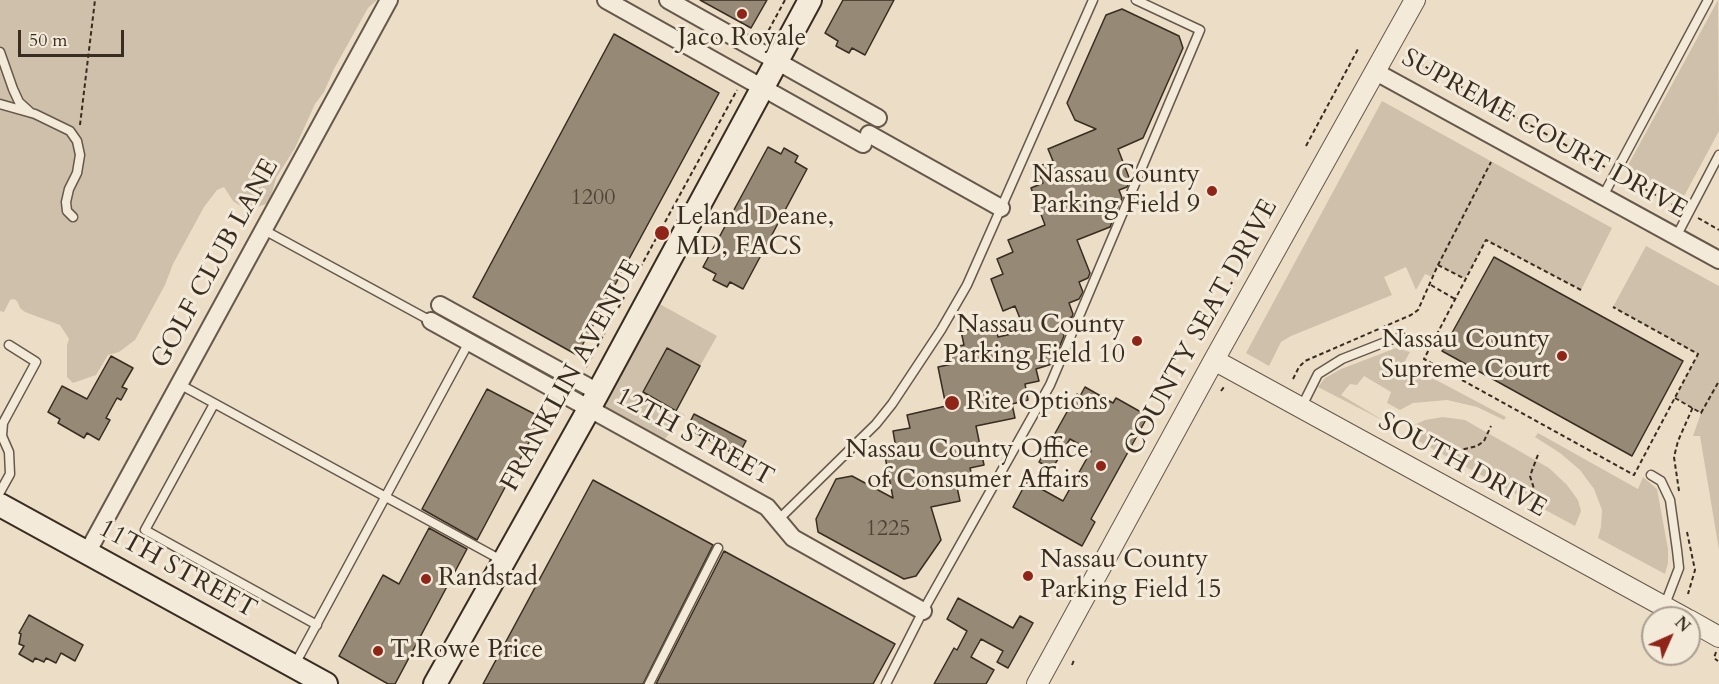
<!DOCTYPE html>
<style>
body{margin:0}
#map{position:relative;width:1719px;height:684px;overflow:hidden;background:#ecdec6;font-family:Cardo,serif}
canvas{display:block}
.north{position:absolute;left:1641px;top:606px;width:60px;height:60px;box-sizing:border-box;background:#f3eada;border:2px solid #a99e90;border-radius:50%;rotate:45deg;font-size:16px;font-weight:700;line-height:24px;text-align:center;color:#392c20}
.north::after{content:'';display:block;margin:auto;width:21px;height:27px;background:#8f2418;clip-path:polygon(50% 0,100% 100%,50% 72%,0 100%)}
.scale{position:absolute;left:18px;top:30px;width:106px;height:27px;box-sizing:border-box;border:3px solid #392c20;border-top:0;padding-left:8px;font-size:18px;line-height:21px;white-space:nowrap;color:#392c20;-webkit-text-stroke:4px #f3eada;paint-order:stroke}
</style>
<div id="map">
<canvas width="1719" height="684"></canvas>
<div class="north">N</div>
<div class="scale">50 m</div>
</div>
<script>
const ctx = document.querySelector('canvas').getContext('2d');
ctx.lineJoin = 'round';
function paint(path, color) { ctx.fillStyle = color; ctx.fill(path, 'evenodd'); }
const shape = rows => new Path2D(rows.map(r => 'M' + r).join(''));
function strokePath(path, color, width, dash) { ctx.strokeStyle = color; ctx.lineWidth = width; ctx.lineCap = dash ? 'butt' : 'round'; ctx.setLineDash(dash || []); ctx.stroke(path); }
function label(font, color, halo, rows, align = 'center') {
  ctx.font = font + ' Cardo,serif'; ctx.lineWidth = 6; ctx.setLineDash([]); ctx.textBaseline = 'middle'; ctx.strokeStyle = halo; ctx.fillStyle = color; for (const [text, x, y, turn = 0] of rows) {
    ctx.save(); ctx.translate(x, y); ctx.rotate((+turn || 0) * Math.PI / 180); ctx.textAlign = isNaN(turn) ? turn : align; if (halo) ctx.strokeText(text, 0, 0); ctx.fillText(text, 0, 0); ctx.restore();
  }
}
paint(shape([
 [0,0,377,0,368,8,334,69,324,92,315,104,295,148,276,178,269,203,254,208,239,205,233,201,224,187,217,190,204,207,173,264,165,285,135,340,119,352,108,355,96,375,73,383,67,377,67,345,69,339,60,325,25,312,20,308,17,301,14,299,10,300,4,312,0,311],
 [1718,0,1719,131,1682,200,1626,169],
 [1382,101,1612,228,1581,290,1486,240,1465,279,1438,265,1432,277,1425,274,1416,290,1406,267,1384,277,1392,295,1291,336,1281,342,1269,366,1246,353],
 [1646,246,1719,286,1719,550,1700,436,1693,436,1701,413,1675,398,1698,354,1613,307],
 [649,298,717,336,700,366,667,348,645,393,685,415,658,447,589,409],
 [1396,348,1410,352,1404,363,1506,417,1504,420,1477,407,1447,400,1413,403,1400,410,1387,403,1391,392,1364,376,1357,385,1350,384,1341,395,1386,422,1318,387,1325,378,1341,369],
 [1443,417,1465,420,1549,468,1567,485,1578,500,1581,511,1575,526,1407,435,1414,425,1425,420],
 [1538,433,1638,489,1643,477,1657,489,1668,549,1668,563,1665,574,1598,538,1601,527,1602,510,1594,489,1580,470,1560,453,1535,437]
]), '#cec0aa');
const building = shape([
 [700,0,767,0,751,28,700,0],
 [843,0,894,0,865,55,852,48,849,53,836,46,838,41,825,33,843,0],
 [1122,9,1179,36,1183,48,1143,138,1118,149,1130,180,1127,187,1119,190,1122,198,1117,209,1110,213,1113,220,1110,227,1077,240,1090,273,1088,278,1079,282,1083,292,1079,299,1069,303,1073,314,1072,317,1059,322,1064,336,1052,364,1036,369,1039,381,1025,384,1028,400,1012,404,1015,418,976,426,984,465,970,468,974,484,957,487,960,501,931,507,941,540,916,576,904,579,818,532,816,519,836,479,852,476,893,498,884,451,896,448,893,431,910,428,907,415,946,406,938,367,952,364,948,348,964,345,961,331,995,324,998,337,1025,331,1015,306,1003,311,991,279,1003,274,997,259,1013,252,1008,240,1045,225,1031,188,1043,183,1037,167,1053,161,1048,149,1096,129,1075,120,1067,103,1106,15,1122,9],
 [614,34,719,93,577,355,473,297,614,34],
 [768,147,781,154,784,148,798,156,795,162,807,169,743,289,730,282,727,287,713,280,716,274,703,267,768,147],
 [1494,257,1683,361,1632,456,1442,351,1494,257],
 [667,348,700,366,676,411,643,392,667,348],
 [111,356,133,368,122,387,127,389,121,400,117,398,106,418,110,420,99,440,87,433,84,438,58,423,60,419,48,412,62,386,87,399,111,356],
 [1085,387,1113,403,1116,398,1148,416,1091,519,1095,522,1082,546,1013,507,1027,481,1063,501,1091,451,1070,439,1052,469,1039,462,1077,394,1080,396,1085,387],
 [487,389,542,418,477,540,422,509,487,389],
 [694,414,746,441,738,456,687,428,694,414],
 [593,480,713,545,643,684,483,684,593,480],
 [429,528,467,549,395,684,388,684,339,656,383,575,399,584,429,528],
 [724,551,895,644,873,684,656,684,724,551],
 [958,598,1013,628,1020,616,1033,623,1008,668,997,662,1003,651,981,639,971,657,994,670,986,684,934,684,954,648,957,650,967,631,947,619,958,598],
 [29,615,83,645,75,661,61,653,56,663,46,658,44,662,35,658,33,662,19,654,24,646,19,644,21,634,19,633,29,615]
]);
paint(building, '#968976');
strokePath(building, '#392c20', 1.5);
const service = shape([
 [0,52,13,89,19,102,30,112],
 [0,104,35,114,70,131,77,141,80,155,77,173,69,189,66,202,67,211,73,217],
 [1603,196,1708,0],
 [264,230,431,321],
 [1676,237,1719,155],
 [179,384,503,561],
 [214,404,145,530,317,625],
 [1301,408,1318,374,1342,359,1393,339,1404,338,1416,343],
 [1651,475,1661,481,1670,500,1677,550,1679,568,1664,607],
 [0,492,10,474,9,452,2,436,3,423,36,362,9,345],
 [778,520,876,424,892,404,941,330,967,285,1093,0],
 [294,666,469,342],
 [649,684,718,548],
 [886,684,923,611,1050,385,1200,30,1136,0]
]);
const minor = shape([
 [606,0,863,144],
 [668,0,878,118],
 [1376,72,1719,260],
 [869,134,1001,208],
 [440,305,598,392],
 [431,321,767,507,793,538,923,611],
 [87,553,389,0]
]);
const tertiary = shape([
 [1214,360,1685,618],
 [1689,620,1719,637],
 [1037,684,1214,360,1415,0]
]);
const secondary = shape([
 [0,505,326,684],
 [435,684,589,409,810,0]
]);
strokePath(service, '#66584a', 11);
strokePath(minor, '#66584a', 20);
strokePath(tertiary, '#66584a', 22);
strokePath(secondary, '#392c20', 26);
strokePath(shape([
 [765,37,785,0],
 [1406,56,1605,167],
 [80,125,95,0],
 [1306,146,1358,49],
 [1626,178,1678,208],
 [1698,218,1719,230],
 [1438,265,1465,279],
 [1231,284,1232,282],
 [1431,285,1455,299],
 [1581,290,1486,240,1424,359,1634,475,1698,354,1613,307],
 [1219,306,1220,303],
 [586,367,737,90],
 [1293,379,1299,367,1305,361,1411,315,1418,310,1438,265,1491,162],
 [1221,391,1224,387],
 [1675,398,1701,413,1719,381],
 [1449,464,1456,451,1477,446,1484,441,1491,426],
 [1679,491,1674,457,1678,441,1693,407],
 [1532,509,1536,495,1530,476,1539,452],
 [1687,532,1695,570,1688,594],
 [1716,652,1714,658,1718,661],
 [1072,665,1074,660]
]), '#392c20', 2, [4.5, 3]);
strokePath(service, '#f3eada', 8);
strokePath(minor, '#f3eada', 16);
strokePath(tertiary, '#f3eada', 20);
strokePath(secondary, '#f3eada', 22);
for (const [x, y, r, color] of [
 [742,14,6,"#8f2418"],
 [1212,191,6,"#8f2418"],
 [662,233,8,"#8f2418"],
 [1137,341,6,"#8f2418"],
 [1562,356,6,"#8f2418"],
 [952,403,8,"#8f2418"],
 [1101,466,6,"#8f2418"],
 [1028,576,6,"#8f2418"],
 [426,579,6,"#8f2418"],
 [378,651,6,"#8f2418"]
]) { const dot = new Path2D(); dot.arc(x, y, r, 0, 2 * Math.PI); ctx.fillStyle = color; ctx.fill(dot); strokePath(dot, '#f3eada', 2); }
label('22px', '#504336', null, [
 ["1200",593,199],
 ["1225",888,530]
]);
label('26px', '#392c20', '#f3eada', [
 ["Jaco Royale",742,39,"center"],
 ["Nassau County",1200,176,"right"],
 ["Parking Field 9",1200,206,"right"],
 ["Leland Deane,",676,218],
 ["MD, FACS",676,248],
 ["Nassau County",1125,326,"right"],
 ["Parking Field 10",1125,356,"right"],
 ["Nassau County",1550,341,"right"],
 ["Supreme Court",1550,371,"right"],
 ["Rite Options",966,403],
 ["Nassau County Office",1089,451,"right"],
 ["of Consumer Affairs",1089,481,"right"],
 ["Nassau County",1040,561],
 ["Parking Field 15",1040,591],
 ["Randstad",438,579],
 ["T.Rowe Price",390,651]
], 'left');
label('26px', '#392c20', '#f3eada', [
 ["SUPREME COURT DRIVE",1544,135,29],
 ["GOLF CLUB LANE",216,264,-61],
 ["COUNTY SEAT DRIVE",1202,328,-61],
 ["FRANKLIN AVENUE",572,376,-61],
 ["12TH STREET",694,438,29],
 ["SOUTH DRIVE",1462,466,29],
 ["11TH STREET",177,570,29]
]);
</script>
